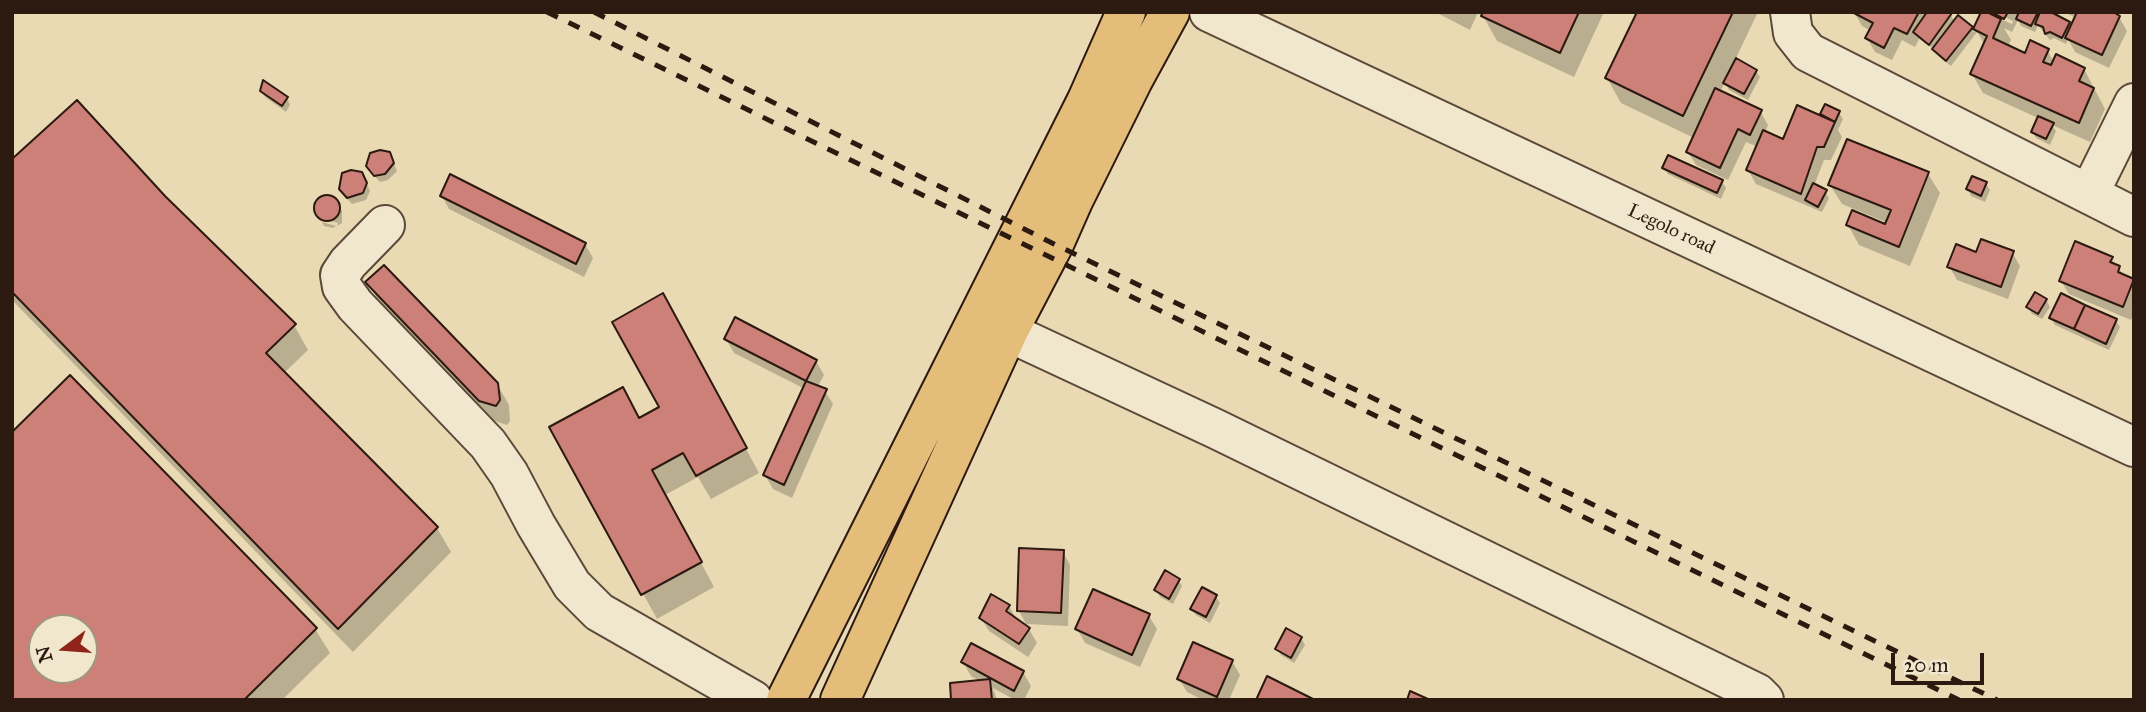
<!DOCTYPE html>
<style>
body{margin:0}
#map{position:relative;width:2146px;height:712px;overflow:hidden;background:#e9dab4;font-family:"IM FELL Great Primer",serif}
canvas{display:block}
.frame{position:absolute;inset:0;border:14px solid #2c1910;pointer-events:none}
.north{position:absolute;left:28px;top:614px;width:70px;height:70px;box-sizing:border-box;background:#f1e7ce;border:2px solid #a29582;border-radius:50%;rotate:254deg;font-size:19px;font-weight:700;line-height:28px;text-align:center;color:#2c1910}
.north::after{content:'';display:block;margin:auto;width:24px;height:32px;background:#8f2418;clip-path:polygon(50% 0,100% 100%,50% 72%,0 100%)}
.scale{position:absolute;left:1891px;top:653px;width:93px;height:32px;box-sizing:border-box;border:4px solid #2c1910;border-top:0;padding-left:9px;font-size:21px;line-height:24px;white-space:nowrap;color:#2c1910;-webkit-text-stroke:5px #f1e7ce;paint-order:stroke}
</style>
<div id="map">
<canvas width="2146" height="712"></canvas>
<div class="frame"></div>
<div class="north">N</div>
<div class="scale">20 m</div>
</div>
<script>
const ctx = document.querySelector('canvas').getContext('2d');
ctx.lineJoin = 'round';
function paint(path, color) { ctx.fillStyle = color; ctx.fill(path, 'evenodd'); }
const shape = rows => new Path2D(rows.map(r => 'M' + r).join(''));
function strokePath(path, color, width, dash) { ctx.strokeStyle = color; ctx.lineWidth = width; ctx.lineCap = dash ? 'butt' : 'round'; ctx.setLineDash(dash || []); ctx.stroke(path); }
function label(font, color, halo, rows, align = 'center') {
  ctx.font = font + ' "IM FELL Great Primer",serif'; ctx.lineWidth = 5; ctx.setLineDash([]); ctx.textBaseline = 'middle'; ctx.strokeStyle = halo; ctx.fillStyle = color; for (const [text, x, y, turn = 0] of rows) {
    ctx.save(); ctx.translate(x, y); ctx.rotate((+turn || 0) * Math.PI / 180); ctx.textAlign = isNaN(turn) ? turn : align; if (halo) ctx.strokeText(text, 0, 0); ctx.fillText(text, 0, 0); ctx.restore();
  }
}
paint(shape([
 [1435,12,1478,12,1470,30],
 [1485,12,1604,12,1574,77,1497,41,1483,16],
 [1639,12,1758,12,1735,60,1756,71,1760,77,1748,100,1729,90,1725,82,1720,92,1760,111,1768,125,1765,133,1784,141,1824,119,1822,114,1839,113,1843,119,1838,130,1842,137,1831,160,1824,160,1814,186,1825,192,1829,198,1822,212,1756,184,1748,170,1758,147,1746,142,1728,180,1696,165,1688,152,1694,138,1621,103,1607,78],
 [1854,12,1949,12,1955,22,1971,28,1974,33,1983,12,2047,12,2069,23,2072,28,2076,18,2064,12,2109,12,2119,17,2127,31,2109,68,2075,52,2068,39,2066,44,2054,38,2050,40,2038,25,2035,32,2021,26,2018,20,2012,32,2004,28,2011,40,2008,47,2026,55,2047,50,2054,62,2084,69,2105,109,2090,142,2052,125,2056,131,2050,145,2036,138,2033,132,2038,118,1983,93,1972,74,1985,45,1977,32,1951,66,1938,56,1934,49,1919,39,1915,47,1902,40,1892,60,1875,52,1867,38,1871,31,1862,26],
 [1998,14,2013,21,2012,24,1998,18],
 [261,91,287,98,290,105,286,112,265,97],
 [393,161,397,171,388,180,380,182,372,173],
 [12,162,164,197,294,325,308,350,284,373,437,528,451,552,353,652,12,300],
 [1664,168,1722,182,1726,188,1721,199,1668,174],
 [1928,174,1940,193,1910,266,1859,245,1848,225,1886,226,1888,223,1842,204,1830,185],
 [365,180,370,191,366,200,352,204,345,196],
 [1986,184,1990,190,1985,202,1971,196,1968,189],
 [442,196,585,244,593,258,584,277,449,209],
 [331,197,342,211,342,223,337,226,338,223,319,218,315,210,318,200],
 [322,222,336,226,333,228,324,226],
 [2012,252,2020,266,2008,299,1957,280,1949,266,1977,254],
 [2111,258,2125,277,2134,282,2134,312,2131,320,2069,294,2061,281],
 [368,282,497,384,509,405,510,421,507,425,492,420,379,302],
 [2046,300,2050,307,2042,319,2032,314,2028,307],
 [2051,318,2116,321,2120,327,2109,350,2055,325],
 [677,320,759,473,711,499,698,477,665,495,714,587,657,619,552,428,639,420,661,408],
 [726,339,816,361,824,375,817,388,825,391,833,404,792,498,773,489,765,475,805,389,734,353],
 [12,434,315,629,330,653,282,700,12,700],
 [42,628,84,628,84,670,42,670],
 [1063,552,1070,565,1068,626,1026,624,1019,611],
 [1178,580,1182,586,1173,604,1160,597,1156,590],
 [1203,590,1216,597,1220,603,1210,623,1196,615,1192,609],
 [1009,606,1017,620,1029,629,1037,643,1028,657,989,631,981,618],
 [1149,616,1157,629,1140,667,1085,643,1077,629],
 [1301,638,1305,645,1294,663,1281,655,1277,649],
 [1232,661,1240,675,1229,700,1203,700,1187,692,1179,679],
 [963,662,1023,672,1031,686,1024,700,1015,700,993,688,997,700,953,700,981,682,971,676]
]), '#0003');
const building = shape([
 [1483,12,1579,12,1560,53,1481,16,1483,12],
 [1637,12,1733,12,1683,116,1605,78,1637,12],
 [1852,12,1919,12,1907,34,1894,28,1884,48,1865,38,1873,23,1852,12],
 [1927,12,1952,13,1929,45,1913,32,1927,12],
 [1981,12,1987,12,2001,19,1993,38,2025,53,2030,40,2049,49,2043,62,2051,65,2056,54,2085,68,2079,81,2094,88,2079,123,1970,74,1987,36,1973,29,1981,12],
 [1991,12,2008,12,2004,19,1991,12],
 [2019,12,2038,12,2031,26,2016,19,2019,12],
 [2040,12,2051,12,2070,22,2062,38,2050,32,2045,34,2043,27,2035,24,2040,12],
 [2077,12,2113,12,2120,16,2102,55,2065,38,2077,12],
 [1958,15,1973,27,1946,61,1932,49,1958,15],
 [1736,58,1757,70,1744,94,1723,83,1736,58],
 [263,80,288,97,282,106,260,91,263,80],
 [1715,88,1762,110,1750,135,1738,129,1720,168,1686,152,1715,88],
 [77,100,165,196,296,324,266,353,438,527,338,629,12,292,12,159,77,100],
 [1825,104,1840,111,1835,122,1820,114,1825,104],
 [1797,105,1835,122,1824,147,1817,147,1801,194,1746,170,1763,130,1783,139,1797,105],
 [2038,116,2054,123,2046,139,2031,132,2038,116],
 [1847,139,1929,172,1899,247,1846,225,1852,210,1885,224,1891,210,1828,185,1847,139],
 [380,150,390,152,394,163,385,174,374,176,366,166,370,153,380,150],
 [1668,155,1723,180,1717,193,1662,168,1668,155],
 [351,170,362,172,367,183,363,193,347,198,339,189,342,173,351,170],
 [450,174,586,243,576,264,440,196,450,174],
 [1972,176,1987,182,1981,196,1966,189,1972,176],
 [1813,183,1827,190,1818,207,1805,200,1813,183],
 '314 208a13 13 0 1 1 26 0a13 13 0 1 1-26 0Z',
 [1981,239,2014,251,2001,287,1947,267,1956,244,1976,252,1981,239],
 [2075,241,2113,257,2110,262,2120,266,2118,272,2134,279,2123,307,2059,281,2075,241],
 [384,265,498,383,500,400,496,406,479,401,365,282,384,265],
 [2035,292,2047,299,2038,314,2026,307,2035,292],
 [663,293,747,448,696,476,683,453,652,470,702,562,641,595,549,427,623,387,639,418,659,407,612,322,663,293],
 [2061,293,2085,305,2074,329,2049,318,2061,293],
 [2085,305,2117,319,2106,344,2074,329,2085,305],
 [735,317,817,360,806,381,724,339,735,317],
 [70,375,317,628,244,700,12,700,12,432,70,375],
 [42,628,84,628,84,670,42,670,42,628],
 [806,381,827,389,784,485,763,475,806,381],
 [1019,548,1064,550,1061,613,1017,611,1019,548],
 [1165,570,1180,579,1169,599,1154,590,1165,570],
 [1202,587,1217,595,1206,617,1190,609,1202,587],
 [1093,589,1150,614,1132,655,1075,629,1093,589],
 [991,594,1010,605,1006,611,1030,628,1019,644,979,618,991,594],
 [1286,628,1302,637,1291,658,1275,649,1286,628],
 [1193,642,1233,660,1217,697,1177,679,1193,642],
 [971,643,1024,671,1014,691,961,662,971,643],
 [1267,676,1315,700,1256,700,1267,676],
 [990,679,992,700,951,700,950,683,990,679],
 [1410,691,1428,699,1428,700,1407,700,1410,691]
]);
paint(building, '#cc8077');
strokePath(building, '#2c1910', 2);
const minor = shape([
 [1209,12,2134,447],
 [1790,12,1793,33,1808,52,2134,217],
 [2089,194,2134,103],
 [385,225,348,263,340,275,342,287,355,305,488,444,509,474,536,525,572,585,599,612,753,700],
 [1008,332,1216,429,1757,693,1764,700]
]);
const major = shape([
 [786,700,1087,100,1126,12],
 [840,700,1008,332,1054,244,1073,201,1133,80,1170,12]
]);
strokePath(minor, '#5b4939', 42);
strokePath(major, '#2c1910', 42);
strokePath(minor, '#f1e7ce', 38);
strokePath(major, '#e4bd7a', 38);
strokePath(shape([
 [547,12,1959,700],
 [594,12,1054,244,1997,700]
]), '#2c1910', 5, [12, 12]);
label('19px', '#2c1910', '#f1e7ce', [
 ["Legolo road",1671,230,25]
]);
</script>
